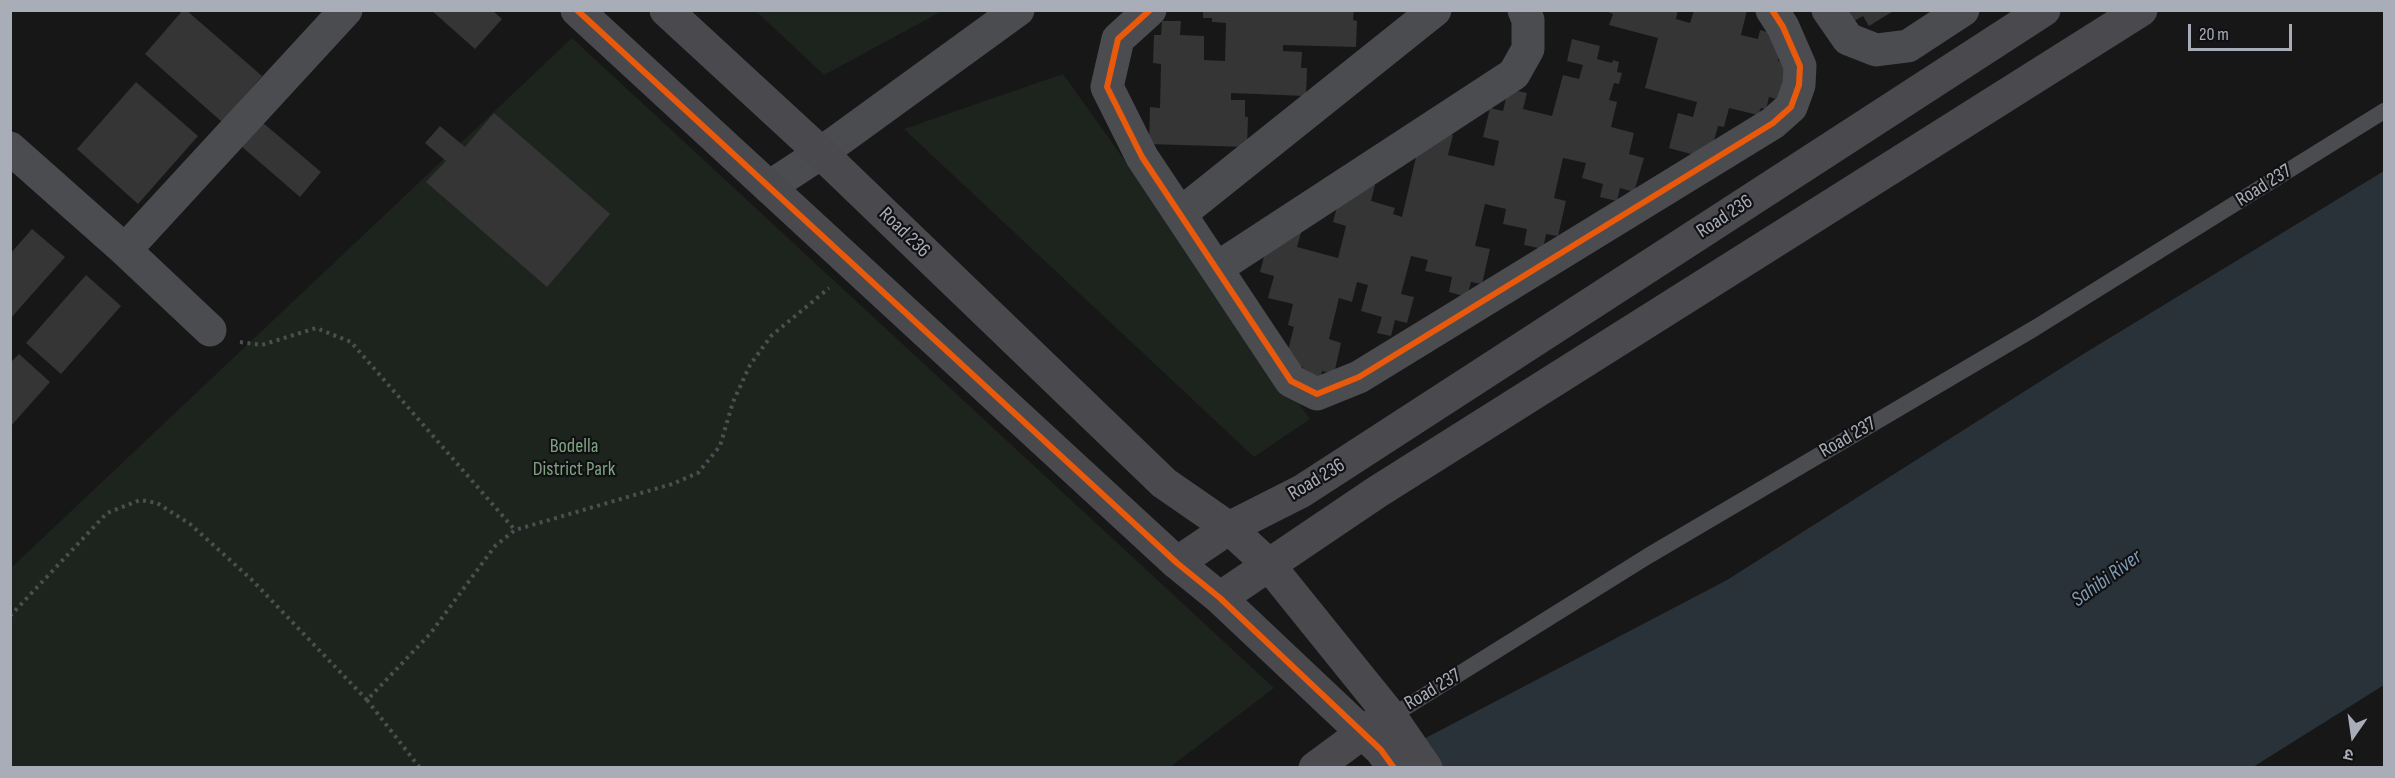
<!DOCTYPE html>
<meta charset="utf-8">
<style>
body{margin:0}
#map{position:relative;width:2395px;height:778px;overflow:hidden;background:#171717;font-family:"Sofia Sans Condensed","Noto Sans Devanagari",sans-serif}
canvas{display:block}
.frame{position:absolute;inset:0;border:12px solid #a8adb8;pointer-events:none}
.north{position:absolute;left:2323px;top:706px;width:60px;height:60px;-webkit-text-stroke:4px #111113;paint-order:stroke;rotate:193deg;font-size:16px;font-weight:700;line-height:24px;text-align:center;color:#a8adb8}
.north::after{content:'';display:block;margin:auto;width:21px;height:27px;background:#a8adb8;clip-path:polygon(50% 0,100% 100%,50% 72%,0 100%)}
.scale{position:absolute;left:2188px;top:24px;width:104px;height:27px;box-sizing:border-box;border:3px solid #a8adb8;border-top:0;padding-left:8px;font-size:18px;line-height:21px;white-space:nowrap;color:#a8adb8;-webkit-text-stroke:4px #111113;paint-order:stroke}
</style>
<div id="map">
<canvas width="2395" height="778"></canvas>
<div class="frame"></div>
<div class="north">उ</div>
<div class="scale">20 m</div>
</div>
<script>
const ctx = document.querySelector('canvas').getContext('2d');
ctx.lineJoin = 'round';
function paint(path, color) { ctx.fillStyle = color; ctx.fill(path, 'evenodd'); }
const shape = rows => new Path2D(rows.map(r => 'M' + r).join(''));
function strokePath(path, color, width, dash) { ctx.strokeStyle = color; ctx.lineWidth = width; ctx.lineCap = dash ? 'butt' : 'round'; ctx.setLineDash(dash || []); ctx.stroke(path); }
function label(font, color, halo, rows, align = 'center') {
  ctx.font = font + ' "Sofia Sans Condensed",sans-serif'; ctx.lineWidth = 4.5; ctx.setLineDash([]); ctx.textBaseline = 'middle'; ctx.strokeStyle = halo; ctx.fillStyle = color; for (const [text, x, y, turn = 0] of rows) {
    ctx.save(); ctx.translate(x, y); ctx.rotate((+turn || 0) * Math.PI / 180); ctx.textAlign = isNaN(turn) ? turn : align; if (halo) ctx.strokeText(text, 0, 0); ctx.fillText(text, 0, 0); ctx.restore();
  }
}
paint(shape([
 [756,11,942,11,824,75],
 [572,38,1274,688,1170,767,11,768,11,568],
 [1063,74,1310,419,1254,457,904,129]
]), '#1d241e');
paint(shape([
 [2384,171,2384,685,2253,767,1383,768,1418,742,1727,580,2085,353]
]), '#2a3239');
paint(shape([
 [183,10,186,10,262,76,222,122,145,54],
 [431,10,492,10,502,19,475,49],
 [1203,10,1354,10,1353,20,1357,21,1356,47,1283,45,1283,51,1302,52,1301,68,1307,68,1306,96,1231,93,1231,100,1245,100,1245,117,1248,117,1247,147,1149,144,1150,107,1160,108,1161,64,1153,63,1154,35,1161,35,1162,21,1181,21,1180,35,1204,36,1204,60,1225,61,1226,23,1212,22,1212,18,1203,18],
 [1604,10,1678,10,1676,19,1690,23,1694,10,1747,10,1741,35,1758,39,1760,30,1784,37,1778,61,1785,62,1788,69,1780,100,1769,97,1766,109,1761,108,1758,115,1729,108,1724,127,1718,126,1709,159,1669,148,1678,113,1693,117,1697,102,1645,88,1658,38,1609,25,1613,14],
 [1848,10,1895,10,1869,26,1863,16,1854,21],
 [1572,39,1600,46,1597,59,1612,63,1613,60,1619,62,1617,72,1622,73,1619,84,1614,83,1609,100,1617,102,1611,127,1634,133,1629,154,1644,158,1634,192,1620,188,1617,201,1600,197,1603,184,1582,178,1586,163,1563,158,1554,198,1566,201,1558,236,1546,234,1543,249,1524,245,1527,229,1503,224,1506,209,1485,204,1475,246,1490,249,1482,284,1471,282,1467,297,1449,292,1452,277,1425,271,1428,260,1411,256,1401,294,1414,297,1407,323,1395,320,1391,336,1377,333,1382,317,1361,311,1368,285,1357,282,1352,302,1339,298,1329,339,1341,343,1334,374,1322,371,1319,384,1300,379,1303,367,1285,362,1294,327,1288,325,1293,304,1268,298,1274,276,1260,272,1269,237,1302,229,1297,247,1338,258,1346,226,1333,222,1339,199,1349,202,1355,179,1375,185,1371,201,1395,208,1393,214,1402,217,1420,140,1431,130,1453,135,1448,155,1494,166,1499,141,1483,137,1490,108,1503,111,1508,89,1527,93,1523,109,1552,116,1563,75,1579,79,1583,65,1567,61],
 [136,82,198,136,138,204,77,149],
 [494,113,610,214,547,287,426,182,446,161,425,143,440,126,465,147],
 [262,122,321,172,300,197,241,146],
 [32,229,65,257,10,319,10,254],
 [86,275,121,306,61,374,26,343],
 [19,354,50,382,10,427,10,363]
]), '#353536');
strokePath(shape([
 [240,342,262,345,316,328,351,342,515,530],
 [10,616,107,513,140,500,157,503,190,524,251,579,367,700,430,634,495,546,515,530,672,484,698,473,720,446,733,402,750,365,771,336,829,288],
 [367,700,420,768]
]), '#4d4e52', 4, [3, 4.5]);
strokePath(shape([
 [1389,714,1403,709,1648,556,2035,328,2384,111]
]), '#4b4c50', 16);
strokePath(shape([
 [1150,10,1118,39,1107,87,1142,157,1291,381,1317,394,1359,377,1773,123,1791,107,1799,85,1800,66,1783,27,1772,10],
 [1828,10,1848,39,1876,50,1908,46,1963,10],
 [10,148,125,250,210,330],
 [769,187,821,153,1018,10],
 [1180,214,1435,10],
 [125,250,346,10],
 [1217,268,1514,74,1528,49,1528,20,1524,10]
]), '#4b4c50', 33);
strokePath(shape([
 [577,10,1177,563,1220,598,1381,750,1394,768],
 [666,10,821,153,1164,483,1229,528,1268,564,1389,714,1426,768],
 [1177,563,1229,528,1302,491,2044,10],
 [1220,598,1377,492,2141,10],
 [1315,768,1380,720]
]), '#4a4a4e', 33);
strokePath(shape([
 [577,10,1177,563,1220,598,1381,750,1394,768],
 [1150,10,1118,39,1107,87,1142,157,1291,381,1317,394,1359,377,1773,123,1791,107,1799,85,1800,66,1783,27,1772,10]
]), '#e8590c', 6);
label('20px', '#a8adb8', '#111113', [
 ["Road 237",2264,186,-32],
 ["Road 236",1725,217,-33],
 ["Road 236",904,233,44],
 ["Road 237",1848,438,-30],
 ["Road 236",1317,480,-31],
 ["Road 237",1433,690,-31]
]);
label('20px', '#7fa381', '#111113', [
 ["Bodella",574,447],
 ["District Park",574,470]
]);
label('italic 21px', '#7f9bb3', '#111113', [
 ["Sahibi River",2107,579,-36]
]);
</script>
